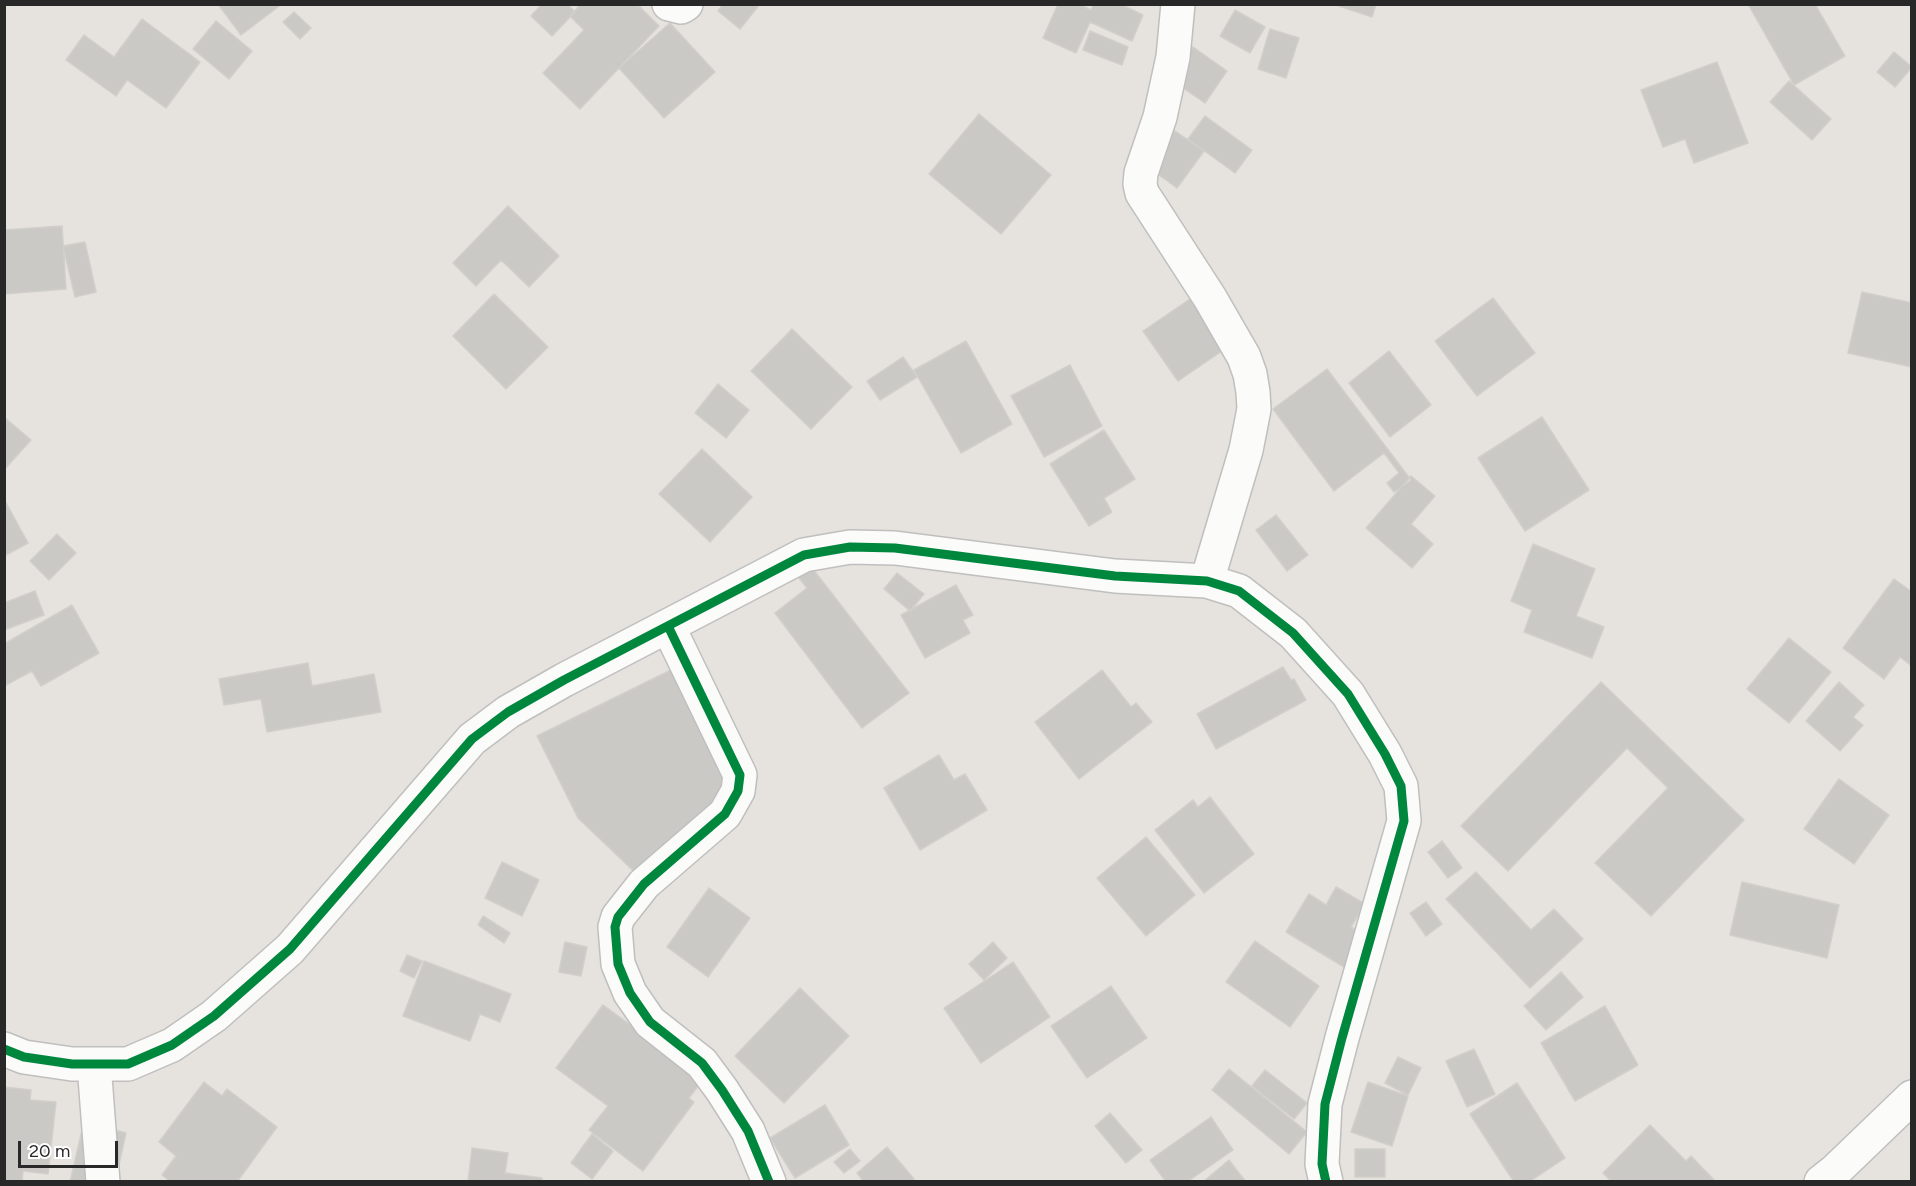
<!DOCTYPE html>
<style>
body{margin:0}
#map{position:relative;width:1916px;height:1186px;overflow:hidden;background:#e6e3de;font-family:Figtree,sans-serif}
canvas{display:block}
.frame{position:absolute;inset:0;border:6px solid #282828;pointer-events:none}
.scale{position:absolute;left:18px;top:1141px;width:100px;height:27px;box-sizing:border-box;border:3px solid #282828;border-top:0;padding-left:8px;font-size:18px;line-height:21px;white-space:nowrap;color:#282828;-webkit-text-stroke:4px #fff;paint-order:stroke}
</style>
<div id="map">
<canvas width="1916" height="1186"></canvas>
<div class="frame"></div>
<div class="scale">20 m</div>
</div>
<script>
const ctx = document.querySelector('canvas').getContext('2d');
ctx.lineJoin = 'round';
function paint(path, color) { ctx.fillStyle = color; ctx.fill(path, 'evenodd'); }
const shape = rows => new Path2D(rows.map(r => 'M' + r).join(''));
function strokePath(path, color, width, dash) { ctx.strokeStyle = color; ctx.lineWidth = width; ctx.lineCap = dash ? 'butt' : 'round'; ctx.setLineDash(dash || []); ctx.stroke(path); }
const building = shape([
 [218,4,282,4,241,35,218,4],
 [542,4,567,4,575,12,552,36,531,16,542,4],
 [581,4,637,4,659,26,580,109,543,73,584,30,570,16,581,4],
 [723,4,760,4,740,29,718,11,723,4],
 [1058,4,1078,4,1091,10,1094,4,1120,4,1143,15,1132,41,1090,22,1076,53,1043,38,1058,4],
 [1333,4,1376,4,1372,17,1333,4],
 [1748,4,1815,4,1845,56,1794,85,1748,4],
 [1235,10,1265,27,1250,53,1220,36,1235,10],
 [294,12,311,28,300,39,283,22,294,12],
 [142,19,200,62,166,108,127,80,116,96,66,60,84,35,114,57,142,19],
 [216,21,252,51,229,79,193,49,216,21],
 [670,23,715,72,664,118,619,68,670,23],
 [1270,29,1299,38,1286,78,1258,69,1270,29],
 [1090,31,1128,47,1122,65,1083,50,1090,31],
 [1193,47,1227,71,1205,103,1170,79,1193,47],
 [1894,52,1912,67,1895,87,1877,72,1894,52],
 [1717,62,1748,143,1694,163,1685,139,1663,147,1641,90,1717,62],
 [1789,81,1831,119,1812,140,1770,102,1789,81],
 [979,114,1051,175,1001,234,929,174,979,114],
 [1205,116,1252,150,1235,173,1188,139,1205,116],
 [1175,131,1204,151,1177,188,1148,167,1175,131],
 [508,206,559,256,529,287,501,260,476,286,453,263,508,206],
 [62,226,66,289,4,294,4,230,62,226],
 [85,242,96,292,75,297,63,246,85,242],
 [1862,292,1912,303,1912,367,1848,353,1862,292],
 [494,294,548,347,506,389,453,336,494,294],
 [1493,298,1535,353,1477,396,1435,341,1493,298],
 [1190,299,1225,349,1178,381,1143,331,1190,299],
 [792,329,852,387,811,429,751,371,792,329],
 [966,341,1012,424,961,453,914,370,966,341],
 [1389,351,1431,405,1390,437,1349,383,1389,351],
 [903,357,917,377,880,400,867,381,903,357],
 [1070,365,1102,426,1044,457,1011,396,1070,365],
 [1327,369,1411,480,1394,492,1387,483,1399,473,1384,453,1334,491,1273,409,1327,369],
 [718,384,749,410,726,438,695,413,718,384],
 [4,417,31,440,4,470,4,417],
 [1542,417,1589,490,1525,531,1478,458,1542,417],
 [1104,430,1135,479,1104,498,1112,512,1089,526,1050,464,1104,430],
 [702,449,752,497,710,542,659,494,702,449],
 [1411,476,1435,496,1411,524,1433,544,1412,568,1366,528,1411,476],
 [4,499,28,543,4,556,4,499],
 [1276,515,1308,555,1287,571,1256,530,1276,515],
 [57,534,76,553,49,580,30,561,57,534],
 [1533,544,1595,569,1576,616,1604,627,1592,658,1524,632,1532,610,1511,601,1533,544],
 [809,564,909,693,862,728,775,613,807,588,796,574,809,564],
 [897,573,924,594,910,611,884,589,897,573],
 [1894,579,1912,592,1912,666,1900,657,1884,679,1843,648,1894,579],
 [956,585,973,615,963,620,970,633,925,658,901,615,956,585],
 [35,591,44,615,4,630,4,603,35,591],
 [72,605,99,653,41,686,32,671,4,686,4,644,72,605],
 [1789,638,1831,672,1789,723,1747,689,1789,638],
 [308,663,312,686,374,674,381,712,267,732,261,699,224,705,219,679,308,663],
 [1283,667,1291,680,1294,679,1306,700,1216,749,1197,714,1283,667],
 [675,668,741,787,732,815,655,853,664,871,644,881,578,818,537,736,675,668],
 [1102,670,1131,707,1136,703,1152,722,1079,779,1035,722,1102,670],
 [1601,682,1744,820,1651,916,1595,863,1668,788,1627,748,1508,871,1461,826,1601,682],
 [1839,682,1864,705,1853,717,1863,725,1840,751,1806,721,1839,682],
 [939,755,954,780,965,774,987,810,920,850,884,788,939,755],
 [1839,779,1889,815,1854,864,1804,829,1839,779],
 [1210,797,1254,854,1204,893,1155,830,1193,800,1198,807,1210,797],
 [1146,837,1195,895,1146,936,1097,878,1146,837],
 [1442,841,1462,868,1448,878,1428,852,1442,841],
 [502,862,539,880,522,916,485,898,502,862],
 [1476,872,1531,930,1554,909,1583,939,1530,988,1446,899,1476,872],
 [1742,882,1839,905,1827,958,1730,935,1742,882],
 [1336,887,1365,904,1351,927,1364,934,1344,967,1286,932,1309,894,1326,905,1336,887],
 [709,888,750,918,708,977,667,947,709,888],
 [1426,902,1442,924,1426,936,1410,913,1426,902],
 [483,916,510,933,504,943,478,925,483,916],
 [1255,941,1319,986,1290,1027,1226,982,1255,941],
 [565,942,587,947,581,976,559,972,565,942],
 [993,942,1007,958,984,980,969,964,993,942],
 [407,955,422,961,414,978,400,971,407,955],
 [424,961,511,994,500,1022,480,1014,470,1041,403,1016,424,961],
 [1013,962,1050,1017,981,1063,944,1008,1013,962],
 [1561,972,1583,997,1546,1030,1524,1006,1561,972],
 [1111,986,1147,1038,1087,1078,1051,1026,1111,986],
 [800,988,849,1036,784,1103,735,1056,800,988],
 [603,1005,636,1029,710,1070,689,1098,694,1102,643,1171,589,1130,608,1106,556,1068,603,1005],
 [1605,1006,1638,1065,1575,1101,1541,1043,1605,1006],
 [1474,1049,1495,1094,1467,1107,1446,1061,1474,1049],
 [1398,1057,1421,1068,1408,1095,1385,1083,1398,1057],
 [1229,1069,1307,1132,1289,1154,1212,1090,1229,1069],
 [1265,1070,1307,1103,1294,1119,1252,1086,1265,1070],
 [204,1082,222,1096,227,1089,277,1127,237,1182,171,1182,162,1175,176,1156,159,1142,204,1082],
 [1368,1082,1408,1096,1392,1146,1351,1132,1368,1082],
 [1517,1083,1565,1158,1529,1182,1514,1182,1470,1114,1517,1083],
 [4,1087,31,1090,30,1100,56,1102,48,1174,23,1171,22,1182,4,1181,4,1087],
 [825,1105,849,1145,795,1178,770,1138,825,1105],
 [1110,1113,1142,1150,1126,1163,1095,1126,1110,1113],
 [1211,1117,1233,1150,1187,1182,1166,1182,1150,1160,1211,1117],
 [84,1122,126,1133,115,1182,70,1182,84,1122],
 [1650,1125,1686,1161,1691,1156,1716,1182,1612,1182,1603,1173,1650,1125],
 [592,1134,613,1151,592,1179,571,1163,592,1134],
 [887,1147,914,1179,911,1182,864,1182,857,1173,887,1147],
 [472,1148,508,1153,505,1173,542,1178,542,1182,468,1182,472,1148],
 [850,1149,860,1161,844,1173,834,1162,850,1149],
 [1355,1149,1385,1149,1385,1177,1355,1177,1355,1149],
 [1229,1160,1246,1182,1203,1182,1229,1160]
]);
paint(building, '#cbc9c5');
strokePath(building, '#d1cfca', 1.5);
const street = shape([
 [669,4,681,7,686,4],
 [1178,4,1173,57,1160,117,1141,173,1140,184,1142,193,1210,298,1244,357,1250,374,1253,392,1254,409,1246,450,1207,581],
 [668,626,740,775,738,791,725,814,644,884,618,917,615,927,618,964,630,993,650,1022,702,1063,722,1090,748,1131,769,1182],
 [4,1049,24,1057,72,1064,128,1064,172,1045,214,1016,290,949,472,739,508,712,564,680,804,555,850,547,895,548,1115,576,1207,581,1239,591,1293,633,1348,694,1385,754,1401,786,1404,821,1342,1038,1325,1104,1322,1164,1326,1182],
 [94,1064,103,1182],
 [1821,1182,1835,1171,1912,1097]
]);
strokePath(street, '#c0bfbf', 36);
strokePath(street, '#fbfbfa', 33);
strokePath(shape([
 [668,626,740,775,738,791,725,814,644,884,618,917,615,927,618,964,630,993,650,1022,702,1063,722,1090,748,1131,769,1182],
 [4,1049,24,1057,72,1064,128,1064,172,1045,214,1016,290,949,472,739,508,712,564,680,804,555,850,547,895,548,1115,576,1207,581,1239,591,1293,633,1348,694,1385,754,1401,786,1404,821,1342,1038,1325,1104,1322,1164,1326,1182]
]), '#00873e', 9);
</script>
